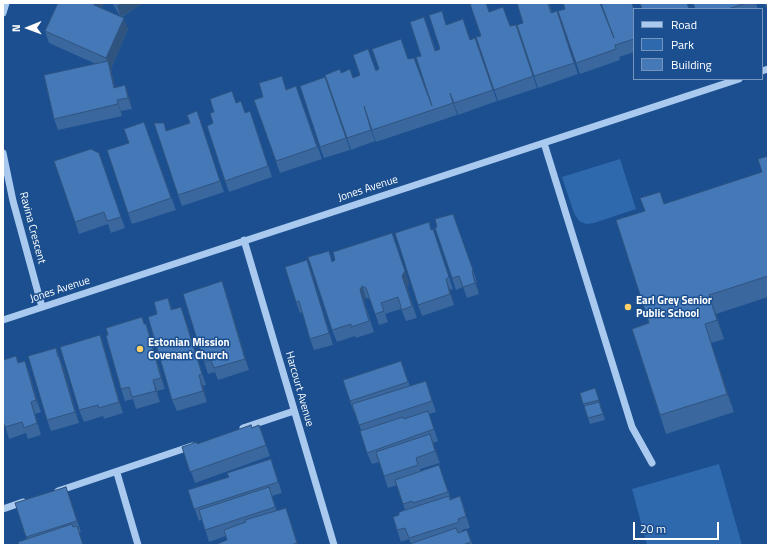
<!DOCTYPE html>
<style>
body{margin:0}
#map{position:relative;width:771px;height:548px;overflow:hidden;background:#1b4f8f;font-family:"Titillium Web",sans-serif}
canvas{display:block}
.frame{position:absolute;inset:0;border:4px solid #fff;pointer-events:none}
.legend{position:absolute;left:633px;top:8px;width:130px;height:72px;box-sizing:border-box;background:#1b4f8f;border:1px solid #7695bc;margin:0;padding:5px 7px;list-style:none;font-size:12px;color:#fff}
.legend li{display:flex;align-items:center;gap:8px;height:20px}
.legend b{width:20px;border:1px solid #7695bc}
.north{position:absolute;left:8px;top:8px;width:40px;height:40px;-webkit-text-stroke:3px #1b4f8f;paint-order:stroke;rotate:269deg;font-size:11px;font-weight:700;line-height:16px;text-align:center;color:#fff}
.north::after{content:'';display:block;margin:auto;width:14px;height:18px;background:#fff;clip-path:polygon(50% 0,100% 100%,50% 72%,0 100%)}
.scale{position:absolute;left:633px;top:522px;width:86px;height:18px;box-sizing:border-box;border:2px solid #fff;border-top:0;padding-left:5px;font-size:12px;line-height:14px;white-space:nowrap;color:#fff;-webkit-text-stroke:3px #1b4f8f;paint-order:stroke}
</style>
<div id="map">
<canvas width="771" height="548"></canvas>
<div class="frame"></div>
<ul class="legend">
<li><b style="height:5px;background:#a9c9ee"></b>Road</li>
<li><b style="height:11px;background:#2e69ad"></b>Park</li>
<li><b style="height:11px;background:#4478b7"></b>Building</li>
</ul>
<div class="north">N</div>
<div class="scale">20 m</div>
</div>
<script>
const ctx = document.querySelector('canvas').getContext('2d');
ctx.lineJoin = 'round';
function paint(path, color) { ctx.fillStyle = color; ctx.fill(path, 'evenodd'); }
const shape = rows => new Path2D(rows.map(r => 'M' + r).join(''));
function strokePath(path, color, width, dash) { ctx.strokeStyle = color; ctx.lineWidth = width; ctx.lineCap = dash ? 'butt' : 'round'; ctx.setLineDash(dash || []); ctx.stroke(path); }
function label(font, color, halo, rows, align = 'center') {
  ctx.font = font + ' "Titillium Web",sans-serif'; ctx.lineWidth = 3; ctx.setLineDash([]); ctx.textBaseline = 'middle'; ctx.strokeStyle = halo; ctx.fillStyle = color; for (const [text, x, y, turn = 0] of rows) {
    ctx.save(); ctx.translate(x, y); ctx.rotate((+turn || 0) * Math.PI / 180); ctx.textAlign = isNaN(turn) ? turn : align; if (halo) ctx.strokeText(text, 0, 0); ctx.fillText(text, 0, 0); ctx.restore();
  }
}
paint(shape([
 [620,159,636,209,594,223,586,224,579,221,574,213,562,177],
 [719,464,742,545,647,545,632,489]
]), '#2e69ad');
strokePath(shape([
 [3,13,6,3],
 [762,71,768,69],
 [544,143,632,427,652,463],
 [3,153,13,201,42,307],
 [244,240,334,545],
 [3,320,739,79],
 [243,428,294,411],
 [117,473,138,545],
 [58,491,192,446],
 [3,509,23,502]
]), '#a9c9ee', 7);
paint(shape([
 [58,3,104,3,102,8,121,17,112,3,143,3,122,17,128,29,111,69,115,88,125,85,129,97,132,109,121,111,122,116,58,130,54,119,96,64,49,43,45,31],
 [549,3,552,12,557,11,578,74,538,88,534,76,523,23],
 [693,3,756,3,758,9,695,9],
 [764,3,768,3,768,7,766,7],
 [634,10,634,52,619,57,620,60,580,74,558,11,614,38],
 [490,12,510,26,516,25,537,88,498,101,476,37,481,36],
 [446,25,470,40,475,38,497,101,458,115,455,106,457,115,376,142,368,119,375,141,351,150,347,138,341,73,353,78,408,59,432,106,421,56,428,28,436,51,440,49],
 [325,77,350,150,324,158,320,147],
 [296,86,322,159,280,173,254,100],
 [236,103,245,113,250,111,272,177,229,192,225,181,213,123],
 [197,111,224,192,182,206,178,195,167,131,190,123],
 [144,122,176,210,132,224,128,213,129,143],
 [768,156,768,297,716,314,724,339,711,343,734,412,666,434,660,415,649,323,645,211,660,192,664,204,762,172],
 [103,165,125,228,111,233,108,224,79,234,75,222],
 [453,214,477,282,476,282,479,294,467,298,463,287,456,290,452,278,437,227],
 [429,222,431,230,433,229,453,289,450,290,454,305,422,316,418,305],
 [392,233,409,283,407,287,417,318,406,321,401,309,385,314,388,322,379,325,370,299,366,298,364,301,374,332,356,338,355,336,337,342,332,330,333,261],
 [307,260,311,271,333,345,314,350,310,339,303,312,300,313,296,302],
 [226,293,249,370,218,380,215,372,208,374,204,362],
 [168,298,172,309,185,318,206,385,203,386,207,402,177,411,172,400,157,314],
 [144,324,146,324,150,335,165,389,157,391,160,402,136,409,133,399,125,401,121,389],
 [100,335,104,347,123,413,104,419,103,416,84,422,79,410],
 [56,348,64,369,79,423,51,431,47,420],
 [16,356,19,363,29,372,41,412,35,414,41,435,28,439,26,433,9,439,4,422,3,422,3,360],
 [401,361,410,386,426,381,436,412,429,414,438,441,433,443,440,463,420,469,420,471,439,465,451,499,460,496,470,528,462,530,462,532,467,530,473,545,407,545,411,544,409,539,401,542,397,530,399,515,405,510,397,485,388,488,379,462,372,464,367,453,361,430,355,412,354,413,350,401],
 [595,388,605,420,590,424,580,393],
 [259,425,270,456,195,483,182,447,198,444],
 [271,459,282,493,272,496,277,511,290,520,298,545,218,545,227,540,226,536,209,542,202,519,199,521,188,490,229,477],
 [66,487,81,532,79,533,83,545,19,545,27,539,15,503]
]), '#3a679d');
paint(shape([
 [95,3,104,3,104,4,98,17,94,5],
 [121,3,143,3,121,17,117,6],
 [557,11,561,22,578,74,574,63],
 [124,18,128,29,111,69,118,99,114,88,108,65,106,58],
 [125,85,129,97,132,109,128,98],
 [450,93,455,106,457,115,453,103],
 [117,100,121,111,122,116,118,104],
 [364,106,368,118,375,141,371,130],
 [197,111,224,192,220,181],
 [392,233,409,283,407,287,417,318,402,276],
 [307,260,311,271,333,345,329,333],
 [472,271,476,282,479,294,475,283],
 [446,279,450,290,454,305,450,294],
 [222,281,226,293,249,370,245,359],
 [362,286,366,298,364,301,374,332,360,290],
 [709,295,716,314,724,339,717,320],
 [181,307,185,318,206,385,202,374],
 [146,324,150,335,165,389,161,378],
 [705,324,711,343,734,412,727,394],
 [100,335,104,347,123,413,119,402],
 [59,357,64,369,79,423,75,412],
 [25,361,29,372,41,412,36,400],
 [199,375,203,386,207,402,203,391],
 [153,380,157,391,160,402,156,391],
 [31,402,35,414,41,435,37,423],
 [430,434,434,445,440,463,435,451],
 [66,487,70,498,81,532,77,521],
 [460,496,464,508,470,528,466,516]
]), '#305480');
const building = shape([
 [58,3,95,3,94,5,124,18,106,58,45,31,58,3],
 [115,3,121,3,117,6,115,3],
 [474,3,486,3,489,12,503,7,510,26,516,25,533,76,494,90,476,37,481,36,470,4,474,3],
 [517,3,548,3,551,13,557,11,574,63,534,76,517,25,523,23,517,3],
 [563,3,600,3,614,38,601,3,632,3,634,10,634,39,615,45,616,49,576,63,558,11,565,9,563,3],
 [640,3,687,3,689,9,642,9,640,3],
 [693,3,746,3,728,9,695,9,693,3],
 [442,11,446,25,463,19,470,40,475,38,493,90,454,103,450,93,453,103,372,130,364,106,371,130,347,138,325,75,340,69,341,73,350,69,353,78,360,75,353,55,368,49,376,71,379,69,372,49,401,39,408,59,414,58,432,106,416,57,421,56,410,22,424,17,435,51,440,49,429,15,442,11],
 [108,61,114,88,125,85,128,98,117,100,118,104,54,119,44,75,108,61],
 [282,76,286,90,296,86,317,147,276,161,254,100,263,97,259,83,282,76],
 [325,77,346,138,320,147,300,86,325,77],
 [232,91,236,103,241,101,245,113,250,111,268,166,225,181,207,126,213,123,210,113,214,112,210,99,232,91],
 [197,111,220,181,178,195,154,123,164,123,166,131,190,123,187,115,197,111],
 [144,122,171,198,128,213,107,150,129,143,124,129,144,122],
 [91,149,99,153,121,217,107,221,104,212,75,222,54,161,91,149],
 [768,156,768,276,709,295,717,320,705,324,727,394,660,415,632,329,649,323,616,220,645,211,640,198,660,192,664,204,762,172,758,159,768,156],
 [453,214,473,270,472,271,475,283,463,287,459,276,452,278,435,228,437,227,435,219,453,214],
 [429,222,431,230,433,229,449,277,446,279,450,294,418,305,395,233,429,222],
 [392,233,405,271,402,276,412,306,402,310,398,297,381,303,384,311,375,314,366,288,362,286,360,290,369,321,351,327,351,324,332,330,308,257,329,251,332,262,335,260,333,252,392,233],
 [307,260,329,333,310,339,299,301,296,302,285,267,307,260],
 [222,281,245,359,214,368,211,360,204,362,183,294,222,281],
 [168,298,171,310,181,307,202,374,199,375,203,391,172,400,148,317,157,314,154,302,168,298],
 [142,317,144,324,146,324,161,378,153,380,156,391,132,397,129,387,121,389,106,336,108,335,106,328,142,317],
 [100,335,119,402,99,408,98,405,79,410,60,347,100,335],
 [56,348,58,357,59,357,75,412,47,420,28,356,56,348],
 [16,356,18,363,25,361,36,400,31,402,37,423,24,428,22,422,5,427,3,421,3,360,16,356],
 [401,361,408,382,350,401,343,380,401,361],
 [426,381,432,401,359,425,352,404,426,381],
 [595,388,599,400,583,404,580,393,595,388],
 [599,402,603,414,588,418,584,406,599,402],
 [428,411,434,429,367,453,360,431,403,417,404,419,428,411],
 [251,425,252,428,259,425,266,445,190,472,182,447,197,442,197,444,251,425],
 [430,434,435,451,416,458,418,465,384,476,376,452,430,434],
 [271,459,278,482,194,509,188,490,229,477,227,473,271,459],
 [439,465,448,492,413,503,412,501,403,504,395,480,439,465],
 [66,487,77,521,26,537,15,503,66,487],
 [269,487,275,507,205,530,199,510,269,487],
 [449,496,450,500,460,496,466,516,458,519,459,522,409,538,405,528,397,530,393,517,399,515,399,512,449,496],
 [286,508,297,543,291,545,218,545,217,544,227,540,224,530,246,522,245,520,286,508],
 [72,524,73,527,77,526,83,545,19,545,18,542,72,524],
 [456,528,458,533,467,530,471,542,463,545,407,545,456,528]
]);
paint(building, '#4478b7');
strokePath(building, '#305480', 1);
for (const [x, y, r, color] of [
 [628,307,4,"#ffd166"],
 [140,349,4,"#ffd166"]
]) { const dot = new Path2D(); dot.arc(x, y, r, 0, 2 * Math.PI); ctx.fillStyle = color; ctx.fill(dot); strokePath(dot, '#1b4f8f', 1.5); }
label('11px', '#fff', '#1b4f8f', [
 ["Jones Avenue",368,189,-18],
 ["Ravina Crescent",32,228,75],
 ["Jones Avenue",60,290,-18],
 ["Harcourt Avenue",299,389,74]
]);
label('bold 11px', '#fff', '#1b4f8f', [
 ["Earl Grey Senior",636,301],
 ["Public School",636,314],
 ["Estonian Mission",148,343],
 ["Covenant Church",148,356]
], 'left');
</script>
